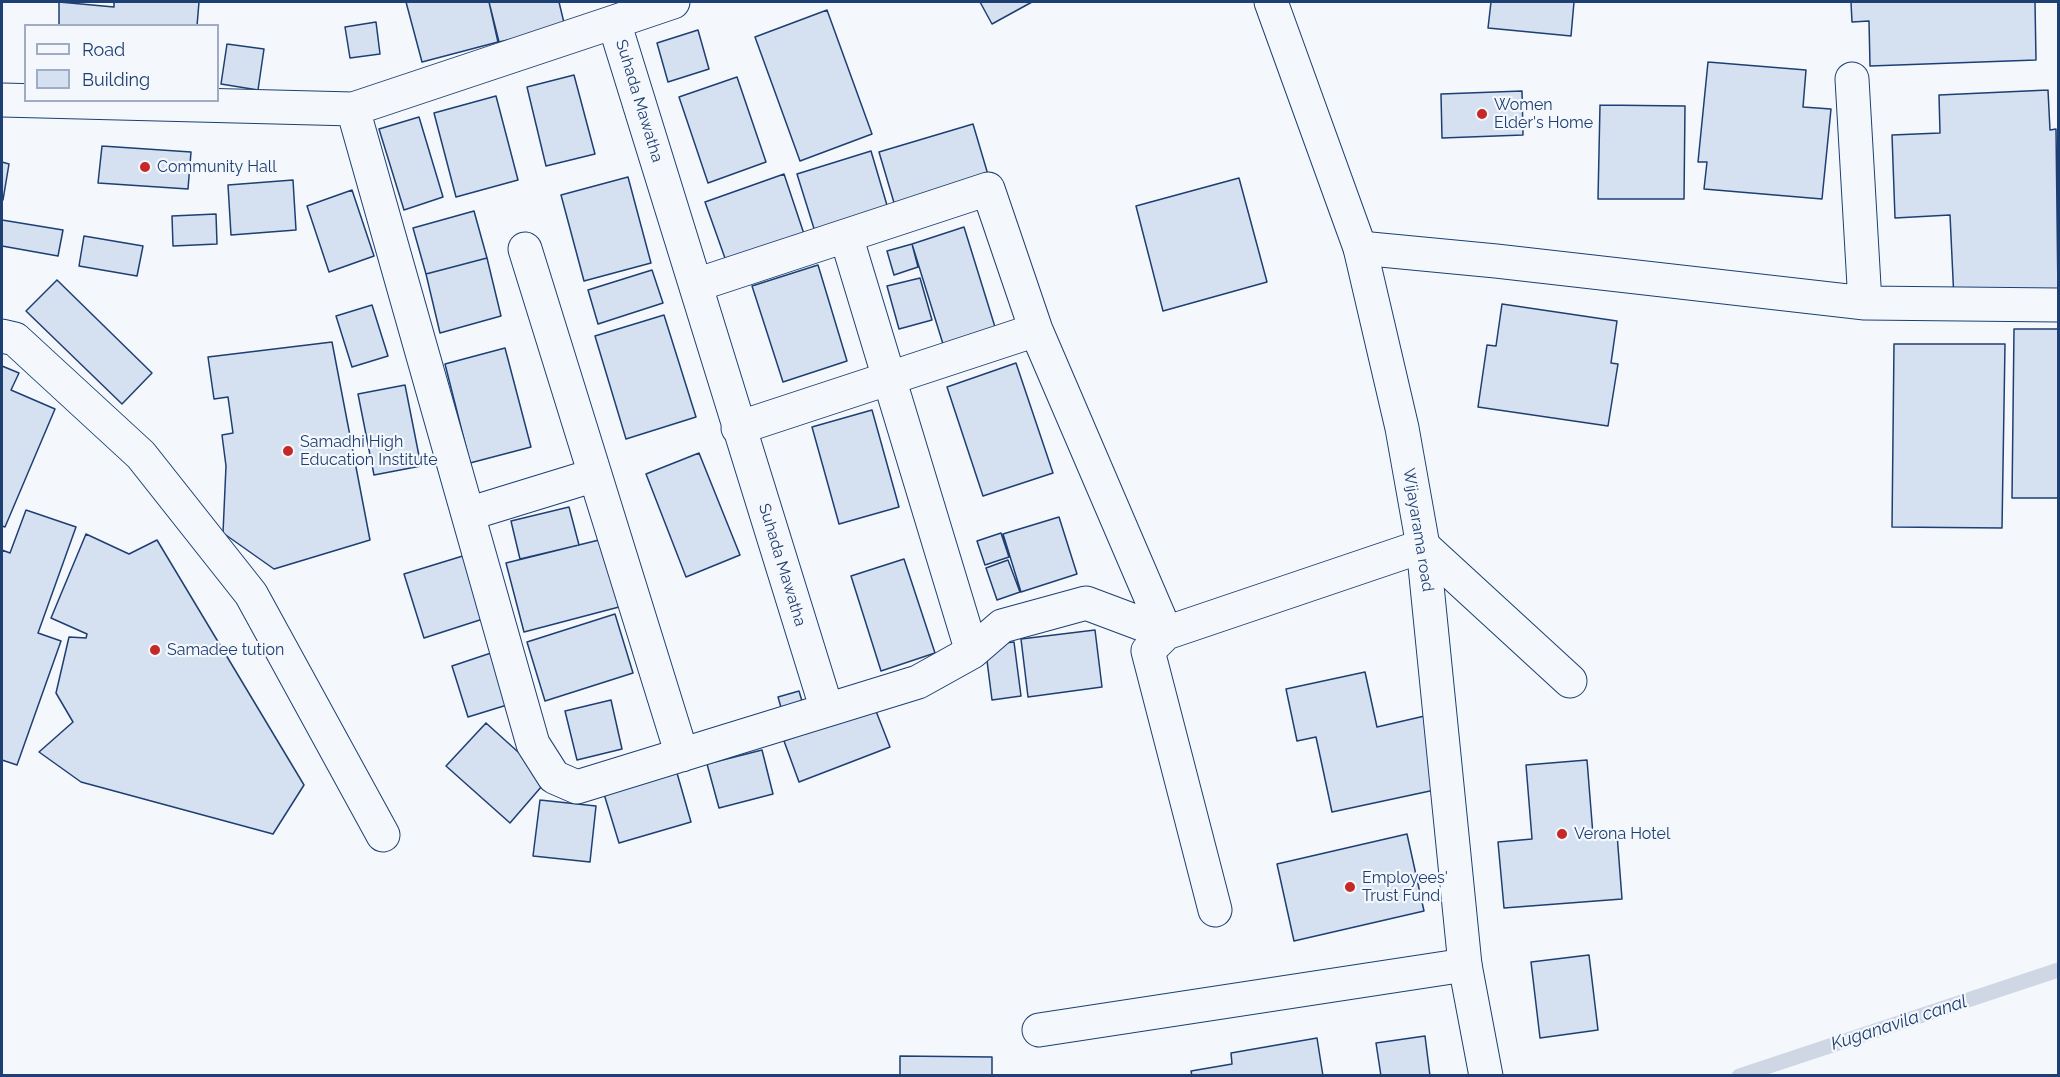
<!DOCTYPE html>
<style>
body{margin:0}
#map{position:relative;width:2060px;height:1077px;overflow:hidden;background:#f4f7fb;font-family:Raleway,sans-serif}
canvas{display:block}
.frame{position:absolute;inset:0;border:3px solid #1d3f73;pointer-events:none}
.legend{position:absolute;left:24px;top:24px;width:195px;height:78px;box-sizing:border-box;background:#f4f7fb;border:2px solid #9eadc5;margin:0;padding:8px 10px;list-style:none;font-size:18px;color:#1d3f73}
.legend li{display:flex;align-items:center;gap:12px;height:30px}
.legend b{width:30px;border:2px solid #9eadc5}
</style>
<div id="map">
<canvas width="2060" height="1077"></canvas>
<div class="frame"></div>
<ul class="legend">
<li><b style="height:8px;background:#f4f7fb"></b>Road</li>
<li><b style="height:16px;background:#d5e0f0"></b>Building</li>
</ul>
</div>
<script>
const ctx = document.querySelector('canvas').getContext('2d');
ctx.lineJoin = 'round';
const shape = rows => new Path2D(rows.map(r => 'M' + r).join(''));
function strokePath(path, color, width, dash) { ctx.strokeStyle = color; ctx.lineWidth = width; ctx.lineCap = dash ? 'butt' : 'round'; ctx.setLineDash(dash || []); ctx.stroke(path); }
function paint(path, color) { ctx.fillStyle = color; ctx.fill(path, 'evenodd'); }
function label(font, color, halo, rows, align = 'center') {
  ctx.font = font + ' Raleway,sans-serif'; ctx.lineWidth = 4.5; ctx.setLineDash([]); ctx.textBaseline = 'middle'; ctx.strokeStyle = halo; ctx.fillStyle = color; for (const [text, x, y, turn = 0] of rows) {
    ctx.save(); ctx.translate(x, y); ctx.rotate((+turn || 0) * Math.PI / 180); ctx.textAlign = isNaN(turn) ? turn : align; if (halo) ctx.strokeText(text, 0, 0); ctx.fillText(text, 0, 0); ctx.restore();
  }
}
strokePath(shape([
 [1739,1076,2058,970]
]), '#cfd7e4', 15);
const building = shape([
 [59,2,114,7,114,2,199,2,197,26,59,26,59,2],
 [406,2,489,2,498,42,422,62,406,2],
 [489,2,559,2,565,27,499,42,489,2],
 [980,2,1032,2,992,24,980,2],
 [1491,2,1574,2,1571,36,1488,28,1491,2],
 [1851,2,2035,2,2036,60,1870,66,1869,21,1852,22,1851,2],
 [827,10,872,134,800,161,755,37,827,10],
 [376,22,380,54,350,58,345,27,376,22],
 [698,30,709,69,668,82,657,43,698,30],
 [227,44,264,49,258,90,221,84,227,44],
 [1708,62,1806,70,1803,107,1831,109,1822,199,1704,189,1707,162,1698,162,1708,62],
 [574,75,595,154,546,166,527,87,574,75],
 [737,77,766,162,708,183,679,97,737,77],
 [2048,90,2050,130,2056,129,2058,295,1954,300,1950,215,1895,218,1892,135,1940,133,1939,95,2048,90],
 [1522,91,1523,135,1442,138,1441,94,1522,91],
 [496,96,518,180,456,197,434,113,496,96],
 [1600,105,1685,106,1684,199,1598,199,1600,105],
 [419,117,443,197,404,210,379,129,419,117],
 [973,124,989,178,895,206,879,152,973,124],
 [102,146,191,152,188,189,98,183,102,146],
 [871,151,889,212,816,235,797,174,871,151],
 [2,162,9,164,3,200,2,200,2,162],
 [784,174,804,234,726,261,705,202,784,174],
 [628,177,651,263,584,281,561,195,628,177],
 [1239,178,1267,282,1163,311,1136,206,1239,178],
 [293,180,296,230,231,235,228,185,293,180],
 [352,190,374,256,329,272,307,206,352,190],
 [474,211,487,258,426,274,413,228,474,211],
 [216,214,217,244,173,246,172,216,216,214],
 [2,220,63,230,58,256,2,246,2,220],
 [964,227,995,327,943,344,912,244,964,227],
 [84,236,143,246,137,276,79,266,84,236],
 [912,244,918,267,894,275,887,251,912,244],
 [487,258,501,316,440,333,426,274,487,258],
 [818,265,847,361,783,382,752,286,818,265],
 [652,270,663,303,598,324,588,290,652,270],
 [920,278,932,320,899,329,887,286,920,278],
 [57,280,152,373,122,404,26,311,57,280],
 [1502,304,1617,321,1611,363,1618,364,1608,426,1478,407,1487,345,1496,346,1502,304],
 [372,305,388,356,352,367,336,316,372,305],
 [664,315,696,417,626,439,595,336,664,315],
 [2014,329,2058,329,2058,498,2012,498,2014,329],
 [332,342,370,540,274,569,223,533,226,466,222,435,233,433,228,397,214,399,208,357,332,342],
 [1894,344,2005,344,2002,528,1892,527,1894,344],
 [505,348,531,447,470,463,445,364,505,348],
 [1016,363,1053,473,983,496,947,387,1016,363],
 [2,366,19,373,11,390,55,409,5,527,2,526,2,366],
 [405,385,421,466,374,475,358,394,405,385],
 [872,410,899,507,839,524,812,427,872,410],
 [699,453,740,555,686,577,646,474,699,453],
 [569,507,579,545,520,559,511,521,569,507],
 [26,510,76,527,38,633,61,641,17,765,2,760,2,550,10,553,26,510],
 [1059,517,1077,574,1021,592,1003,534,1059,517],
 [1001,533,1009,557,985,565,977,541,1001,533],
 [86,534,129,554,157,540,304,785,273,834,81,782,39,752,73,722,56,693,69,637,86,638,87,634,51,618,86,534],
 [603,539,619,607,524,632,506,563,603,539],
 [466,555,486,618,424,638,404,574,466,555],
 [904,559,935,653,881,671,851,576,904,559],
 [1008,560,1020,592,997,600,986,568,1008,560],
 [615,614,633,673,545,701,527,642,615,614],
 [1095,630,1102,687,1028,697,1021,639,1095,630],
 [1014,642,1021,696,992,700,985,645,1014,642],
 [491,653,507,705,468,717,452,666,491,653],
 [1365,672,1377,727,1429,715,1444,788,1332,812,1316,737,1297,741,1286,689,1365,672],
 [799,691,805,711,784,718,778,697,799,691],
 [611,700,622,749,577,760,565,711,611,700],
 [874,706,890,747,799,782,784,741,874,706],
 [486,723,548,779,510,823,446,766,486,723],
 [762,750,773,794,719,808,707,764,762,750],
 [1587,760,1593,835,1617,834,1622,899,1504,908,1498,842,1532,839,1526,765,1587,760],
 [677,773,691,822,619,843,604,794,677,773],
 [540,800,596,806,590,862,533,856,540,800],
 [1407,834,1424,911,1294,941,1277,864,1407,834],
 [1589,955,1598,1030,1540,1038,1531,962,1589,955],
 [1425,1036,1430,1076,1381,1076,1376,1043,1425,1036],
 [1317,1038,1323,1076,1192,1076,1191,1071,1232,1064,1231,1053,1317,1038],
 [900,1056,992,1057,992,1076,900,1076,900,1056]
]);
paint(building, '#d5e0f0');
strokePath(building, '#1d3f73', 1.5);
const street = shape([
 [614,22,673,2],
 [1852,79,1865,303],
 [2,100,353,109,614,22,827,710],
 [353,109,533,744,554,777,577,787,918,682,972,652,1002,626,1086,603,1166,633,1036,330,988,189,696,285],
 [846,236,972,652],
 [1360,248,1496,261,1865,303,2058,305],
 [525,249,682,755],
 [2,336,15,339,141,455,251,594,383,835],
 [738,428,1036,330],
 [468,514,595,475],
 [1215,910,1148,651,1166,633,1423,546,1570,681],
 [1039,1030,1465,965]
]);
const secondary = shape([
 [1271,2,1360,248,1402,428,1423,546,1465,965,1486,1076]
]);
strokePath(street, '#1d3f73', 35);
strokePath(secondary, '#1d3f73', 35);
strokePath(street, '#f4f7fb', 33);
strokePath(secondary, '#f4f7fb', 33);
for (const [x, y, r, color] of [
 [1482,114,6,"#c62828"],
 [145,167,6,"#c62828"],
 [288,451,6,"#c62828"],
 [155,650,6,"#c62828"],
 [1562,834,6,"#c62828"],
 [1350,887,6,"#c62828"]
]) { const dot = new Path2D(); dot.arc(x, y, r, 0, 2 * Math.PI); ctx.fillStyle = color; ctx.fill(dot); strokePath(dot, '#f4f7fb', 2); }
label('16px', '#1d3f73', '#f4f7fb', [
 ["Suhada Mawatha",639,101,73],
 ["Wijayarama road",1418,530,81],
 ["Suhada Mawatha",782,565,73]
]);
label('16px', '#1d3f73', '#f4f7fb', [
 ["Women",1494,105],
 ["Elder's Home",1494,123],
 ["Community Hall",157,167],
 ["Samadhi High",300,442],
 ["Education Institute",300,460],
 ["Samadee tution",167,650],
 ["Verona Hotel",1574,834],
 ["Employees'",1362,878],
 ["Trust Fund",1362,896]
], 'left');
label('italic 18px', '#1d3f73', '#f4f7fb', [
 ["Kuganavila canal",1899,1023,-18]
]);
</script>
